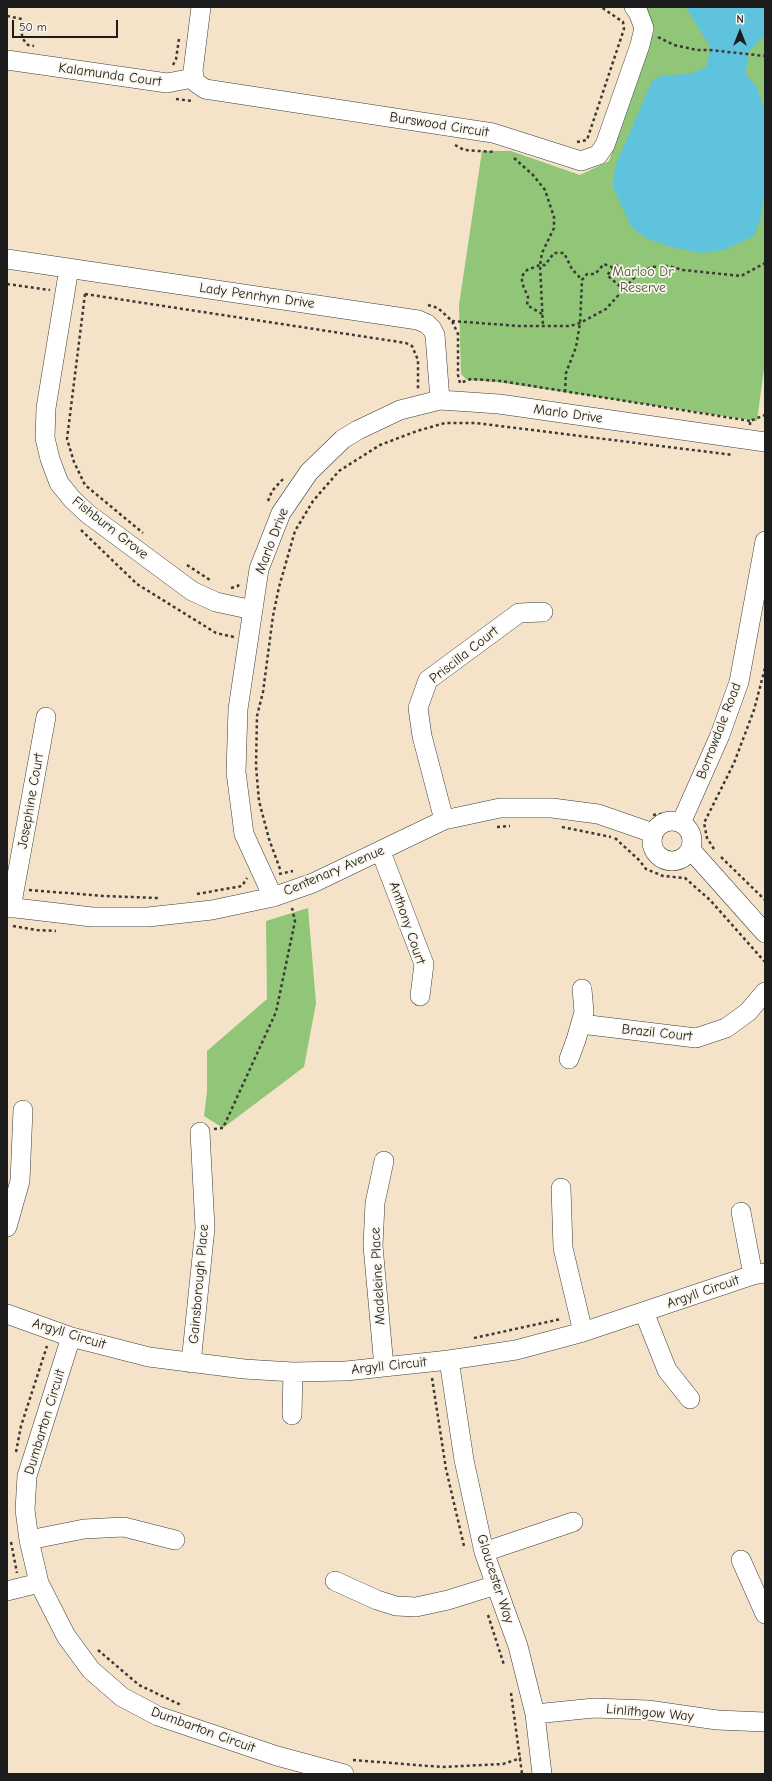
<!DOCTYPE html>
<style>
body{margin:0}
#map{position:relative;width:772px;height:1781px;overflow:hidden;background:#f5e3c9;font-family:"Comic Neue",sans-serif}
canvas{display:block}
.frame{position:absolute;inset:0;border:8px solid #1c1c1c;pointer-events:none}
.north{position:absolute;left:720px;top:12px;width:40px;height:40px;-webkit-text-stroke:3px #fbf7ec;paint-order:stroke;rotate:0deg;font-size:11px;font-weight:700;line-height:16px;text-align:center;color:#1c1c1c}
.north::after{content:'';display:block;margin:auto;width:14px;height:18px;background:#1c1c1c;clip-path:polygon(50% 0,100% 100%,50% 72%,0 100%)}
.scale{position:absolute;left:12px;top:20px;width:106px;height:18px;box-sizing:border-box;border:2px solid #1c1c1c;border-top:0;padding-left:5px;font-size:12px;line-height:14px;white-space:nowrap;color:#1c1c1c;-webkit-text-stroke:3px #fbf7ec;paint-order:stroke}
</style>
<div id="map">
<canvas width="772" height="1781"></canvas>
<div class="frame"></div>
<div class="north">N</div>
<div class="scale">50 m</div>
</div>
<script>
const ctx = document.querySelector('canvas').getContext('2d');
ctx.lineJoin = 'round';
function paint(path, color) { ctx.fillStyle = color; ctx.fill(path, 'evenodd'); }
const shape = rows => new Path2D(rows.map(r => 'M' + r).join(''));
function strokePath(path, color, width, dash) { ctx.strokeStyle = color; ctx.lineWidth = width; ctx.lineCap = dash ? 'butt' : 'round'; ctx.setLineDash(dash || []); ctx.stroke(path); }
function label(font, color, halo, rows, align = 'center') {
  ctx.font = font + ' "Comic Neue",sans-serif'; ctx.lineWidth = 3.5; ctx.setLineDash([]); ctx.textBaseline = 'middle'; ctx.strokeStyle = halo; ctx.fillStyle = color; for (const [text, x, y, turn = 0] of rows) {
    ctx.save(); ctx.translate(x, y); ctx.rotate((+turn || 0) * Math.PI / 180); ctx.textAlign = isNaN(turn) ? turn : align; if (halo) ctx.strokeText(text, 0, 0); ctx.fillText(text, 0, 0); ctx.restore();
  }
}
paint(shape([
 [646,7,765,7,765,361,757,421,497,382,467,380,461,374,459,305,482,151,511,151,580,175,609,161,654,31],
 [308,908,316,1003,304,1067,223,1128,204,1116,207,1092,207,1051,267,999,266,921]
]), '#91c577');
paint(shape([
 [686,7,765,7,765,34,748,53,746,75,756,85,765,113,765,186,760,220,754,236,724,250,702,253,671,247,648,239,632,228,612,185,616,164,652,81,661,76,693,73,707,66,710,47]
]), '#5fc3dd');
const minor = shape([
 [201,7,193,71,195,82,205,89,493,133,581,161,598,155,605,145,640,45,644,28,638,12,634,7],
 [7,60,167,83,193,78],
 [7,259,418,320,427,324,432,329,435,335,440,400],
 [69,268,46,408,45,438,50,459,59,483,72,499,88,514,192,591,216,602,253,610],
 [444,820,422,736,418,708,428,680,519,613,543,612],
 '652 841a20 20 0 1 1 40 0a20 20 0 1 1-40 0Z',
 [681,823,720,735,739,682,765,541],
 [691,850,765,933],
 [381,852,424,964,420,996],
 [273,897,244,834,236,772,238,709,259,569,281,513,309,472,343,439,358,430,400,410,440,400,499,404,765,442],
 [7,907,92,917,148,917,212,910,273,897,313,883,444,820,500,808,552,808,598,814,653,833],
 [11,908,46,717],
 [581,1024,696,1038,726,1028,748,1012,765,992],
 [569,1059,576,1040,584,1012,582,989],
 [384,1161,375,1203,373,1246,384,1367],
 [561,1188,563,1248,583,1332],
 [741,1212,753,1275],
 [7,1227,20,1181,23,1110],
 [644,1312,667,1370,690,1399],
 [7,1314,71,1337,149,1357,244,1369,293,1372,346,1371,449,1360,516,1350,583,1332,753,1275,765,1273],
 [71,1337,27,1476,25,1510,29,1540,39,1583,66,1636,91,1670,122,1697,158,1716,277,1756,344,1774],
 [449,1360,464,1460,484,1552,518,1646,535,1714,542,1774],
 [191,1363,205,1228,200,1132],
 [292,1415,293,1372],
 [29,1540,84,1529,124,1527,175,1540],
 [484,1552,573,1522],
 [741,1560,765,1614],
 [335,1581,377,1600,396,1606,416,1607,448,1600,496,1585],
 [7,1591,39,1583],
 [535,1714,594,1708,648,1710,717,1720,765,1722]
]);
strokePath(minor, '#3d3a36', 20);
strokePath(shape([
 [7,16,22,19,22,38,28,45,34,46],
 [658,37,674,45,697,50,710,50,765,56],
 [173,65,176,59,179,39],
 [176,99,192,101],
 [577,142,587,140,624,29,623,22,601,7],
 [455,145,464,150,495,152],
 [514,158,533,175,545,190,554,217,554,228,542,253,540,265,543,326],
 [614,268,607,275,623,289],
 [7,284,50,290],
 [85,294,67,439,74,462,85,485,143,533],
 [85,294,406,343,412,346,418,360,418,390],
 [428,305,438,308,452,321,458,334,458,375,460,383,471,379,501,381,750,421],
 [542,314,527,305,528,297,522,283,522,276,527,270,540,265,545,265,554,253,564,253,572,269,582,280],
 [452,321,519,326,570,326,580,323,606,309,634,278,651,267,668,266,683,270,741,276,765,263],
 [565,392,566,373,576,347,580,323,582,280,587,274,595,274,604,264,614,268,618,264,634,278],
 [750,425,750,421,765,415],
 [268,501,272,491,283,479],
 [81,530,137,584,216,633,234,637],
 [187,565,210,580],
 [231,588,238,586,239,583],
 [653,815,668,813],
 [497,827,510,826],
 [562,827,611,837],
 [615,838,639,860,646,869,663,876,685,878,710,900,765,962],
 [714,849,707,838,704,823,734,763,754,710,765,668],
 [721,857,765,900],
 [280,869,269,839,259,801,256,766,257,716,263,692,273,616,279,587,295,531,313,501,339,471,380,445,417,431,445,423,476,423,733,455],
 [279,874,293,871],
 [29,890,104,896,158,898],
 [197,894,242,886,247,878],
 [13,926,37,930,56,931],
 [214,1129,223,1128,276,1012,295,921,292,908],
 [474,1338,561,1319],
 [432,1378,446,1469,464,1546],
 [16,1452,21,1426,47,1346],
 [11,1542,17,1573],
 [488,1615,504,1665],
 [98,1650,139,1685,181,1705],
 [511,1693,522,1774],
 [353,1760,442,1767,503,1764,521,1758]
]), '#3d3a36', 2.5, [3, 3]);
strokePath(minor, '#fff', 19);
label('14px', '#1c1c1c', '#fbf7ec', [
 ["Kalamunda Court",110,75,8],
 ["Burswood Circuit",439,125,9],
 ["Lady Penrhyn Drive",257,296,8],
 ["Marlo Drive",568,414,8],
 ["Fishburn Grove",110,528,38],
 ["Marlo Drive",272,541,-69],
 ["Priscilla Court",464,655,-38],
 ["Borrowdale Road",719,731,-69],
 ["Josephine Court",31,801,-80],
 ["Centenary Avenue",334,871,-23],
 ["Anthony Court",407,923,71],
 ["Brazil Court",657,1033,6],
 ["Madeleine Place",378,1276,-93],
 ["Gainsborough Place",199,1284,-85],
 ["Argyll Circuit",703,1292,-19],
 ["Argyll Circuit",69,1334,17],
 ["Argyll Circuit",389,1366,-6],
 ["Dumbarton Circuit",45,1422,-73],
 ["Gloucester Way",495,1579,72],
 ["Linlithgow Way",650,1713,5],
 ["Dumbarton Circuit",203,1730,20]
]);
label('14px', '#45573c', '#fbf7ec', [
 ["Marloo Dr",643,272],
 ["Reserve",643,288]
]);
</script>
